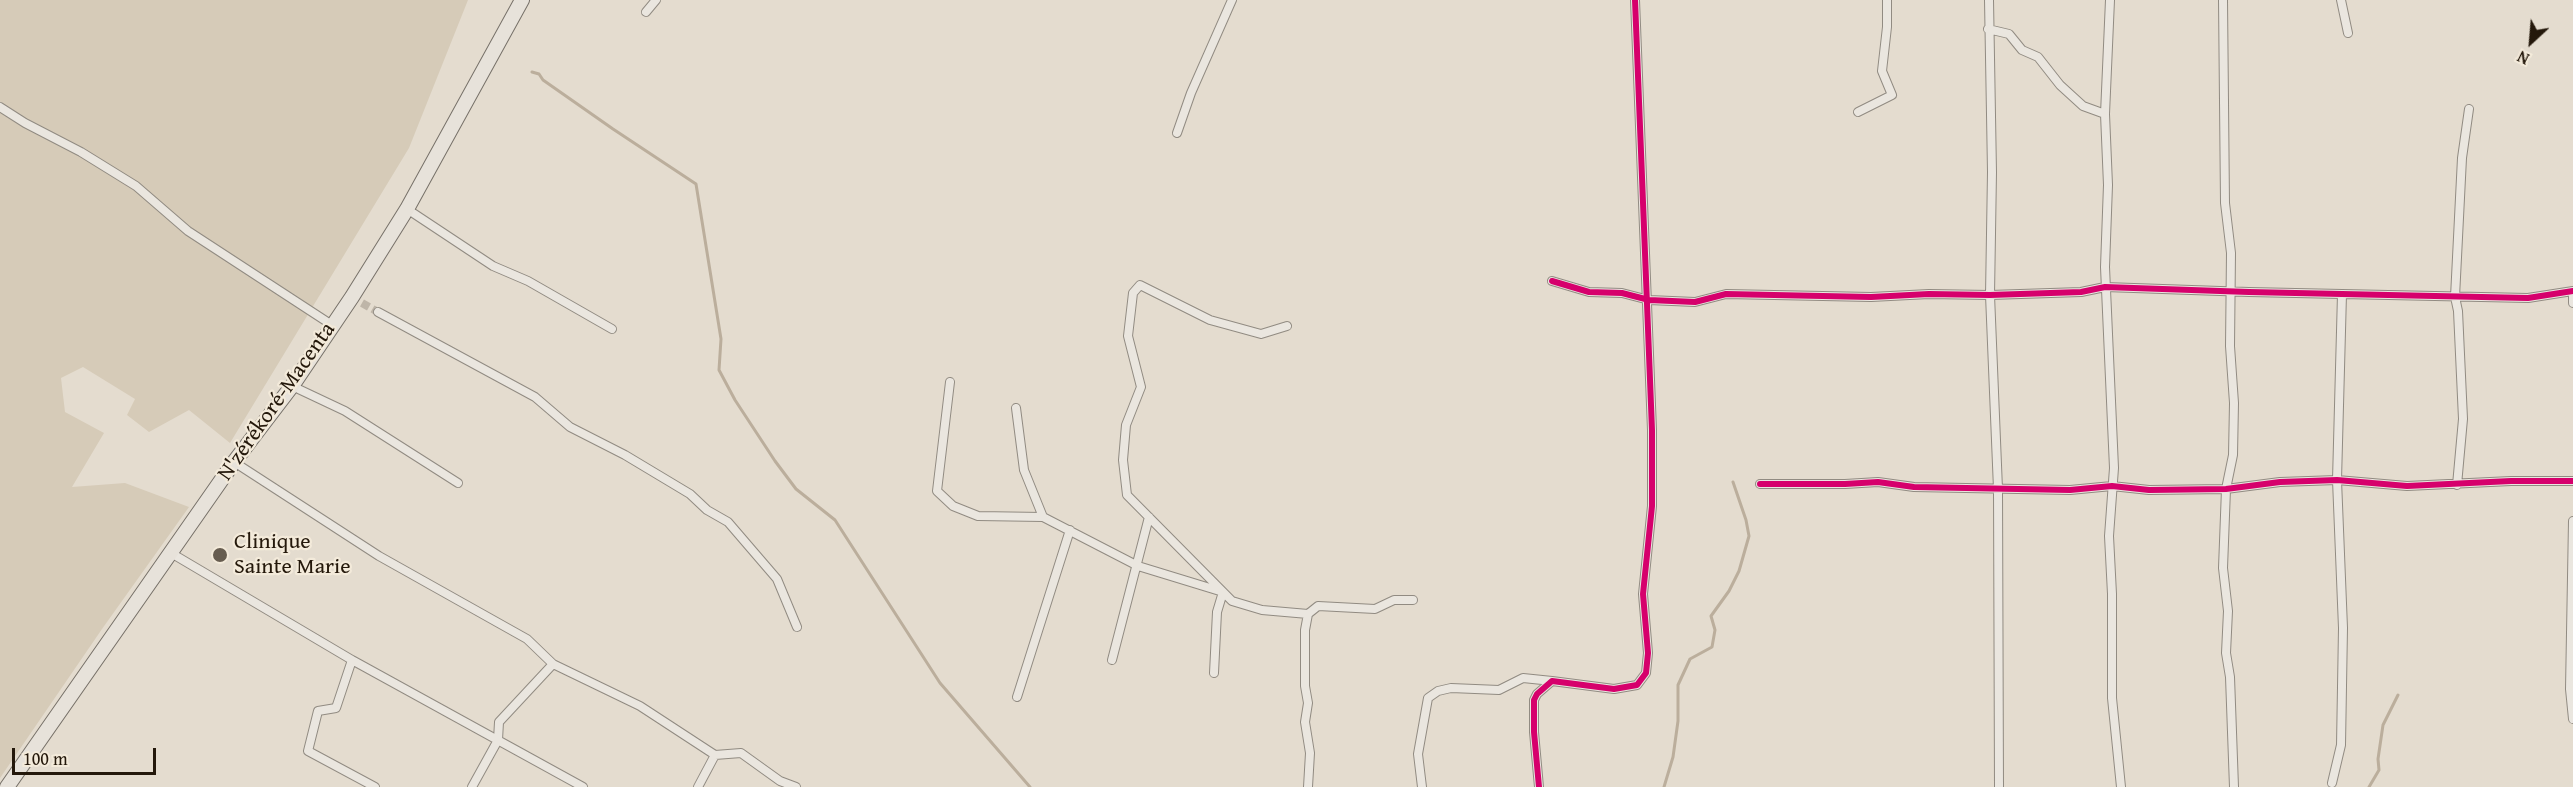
<!DOCTYPE html>
<meta charset="utf-8">
<style>
body{margin:0}
#map{position:relative;width:2573px;height:787px;overflow:hidden;background:#e4dccf;font-family:"Gentium Book Plus",serif}
canvas{display:block}
.north{position:absolute;left:2501px;top:12px;width:60px;height:60px;-webkit-text-stroke:4px #f3eada;paint-order:stroke;rotate:206deg;font-size:16px;font-weight:700;line-height:24px;text-align:center;color:#24180b}
.north::after{content:'';display:block;margin:auto;width:21px;height:27px;background:#24180b;clip-path:polygon(50% 0,100% 100%,50% 72%,0 100%)}
.scale{position:absolute;left:12px;top:748px;width:144px;height:27px;box-sizing:border-box;border:3px solid #24180b;border-top:0;padding-left:8px;font-size:18px;line-height:21px;white-space:nowrap;color:#24180b;-webkit-text-stroke:4px #f3eada;paint-order:stroke}
</style>
<div id="map">
<canvas width="2573" height="787"></canvas>
<div class="north">N</div>
<div class="scale">100 m</div>
</div>
<script>
const ctx = document.querySelector('canvas').getContext('2d');
ctx.lineJoin = 'round';
function paint(path, color) { ctx.fillStyle = color; ctx.fill(path, 'evenodd'); }
const shape = rows => new Path2D(rows.map(r => 'M' + r).join(''));
function strokePath(path, color, width, dash) { ctx.strokeStyle = color; ctx.lineWidth = width; ctx.lineCap = dash ? 'butt' : 'round'; ctx.setLineDash(dash || []); ctx.stroke(path); }
function label(font, color, halo, rows, align = 'center') {
  ctx.font = font + ' "Gentium Book Plus",serif'; ctx.lineWidth = 4.5; ctx.setLineDash([]); ctx.textBaseline = 'middle'; ctx.strokeStyle = halo; ctx.fillStyle = color; for (const [text, x, y, turn = 0] of rows) {
    ctx.save(); ctx.translate(x, y); ctx.rotate((+turn || 0) * Math.PI / 180); ctx.textAlign = isNaN(turn) ? turn : align; if (halo) ctx.strokeText(text, 0, 0); ctx.fillText(text, 0, 0); ctx.restore();
  }
}
paint(shape([
 [0,0,468,0,409,148,230,443,189,410,149,432,127,415,135,399,83,367,61,378,65,412,104,433,72,487,125,483,189,507,102,629,0,778]
]), '#d6cbb8');
strokePath(shape([
 [532,72,539,74,543,80,613,129,696,184,721,339,719,370,735,400,775,461,796,489,835,520,940,683,1030,787],
 [1664,787,1673,757,1678,721,1678,685,1690,659,1712,647,1715,630,1711,616,1729,591,1739,571,1749,536,1746,520,1733,482],
 [2369,787,2379,770,2378,759,2383,725,2398,695]
]), '#bbae9c', 3);
strokePath(shape([
 [362,303,378,312]
]), '#beb5a8', 8, [8, 4]);
const minor = shape([
 [1989,0,1992,172,1990,295,1998,489,1999,787],
 [2110,0,2105,114,2108,185,2105,267,2114,468,2109,536,2112,594,2112,698,2121,787],
 [2223,0,2225,203,2231,253,2230,346,2234,403,2233,455,2226,489,2223,568,2228,611,2226,653,2230,677,2234,787],
 [2341,0,2348,33],
 [646,12,656,0],
 [1988,29,2009,34,2022,50,2038,57,2060,85,2083,106,2105,114],
 [0,107,25,123,81,152,136,186,188,231,332,325],
 [1858,112,1892,95,1882,71,1887,27,1887,0],
 [1177,133,1191,93,1232,0],
 [407,209,493,266,528,281,612,329],
 [1552,281,1589,292,1622,293,1649,300,1695,302,1726,294,1871,297,1929,294,1990,295,2081,292,2105,287,2249,292,2528,298,2573,291],
 [2573,291,2573,303],
 [378,312,535,397,570,427,625,455,690,494,707,510,728,522,777,579,797,627],
 [1287,326,1261,334,1210,320,1140,285,1133,293,1128,336,1141,387,1126,425,1123,460,1127,495,1232,601,1262,610,1308,614],
 [950,382,937,491,953,506,978,516,1043,517],
 [292,386,345,411,458,483],
 [1016,408,1024,470,1043,517,1138,566,1223,592,1217,612,1214,673],
 [234,462,379,556,527,639,553,664,640,706,715,755,698,787],
 [1760,484,1845,484,1878,482,1914,487,2070,490,2112,486,2149,490,2226,489,2280,482,2337,480,2407,486,2511,481,2573,481],
 [2457,485,2463,419,2458,311,2455,297,2462,158,2469,109],
 [2573,521,2570,689,2573,719],
 [171,553,352,660,583,787],
 [352,660,336,708,318,711,308,751,375,787],
 [1112,660,1149,517],
 [1017,697,1070,530],
 [715,755,741,753,780,781,796,787],
 [2332,783,2341,745,2343,628,2337,480,2342,294],
 [472,787,498,740,499,722,553,664],
 [1308,787,1310,753,1305,722,1308,703,1305,686,1305,630,1308,614,1318,606,1375,609,1394,600,1413,600],
 [1422,787,1418,754,1428,698,1438,691,1451,688,1499,690,1523,678,1552,681],
 [1539,787,1534,732,1534,700,1537,694,1552,681,1614,689,1637,685,1646,673,1648,653,1643,594,1652,506,1652,430,1635,0]
]);
const trunk = shape([
 [7,787,234,462,292,386,352,297,407,209,522,0]
]);
strokePath(minor, '#918b82', 10);
strokePath(trunk, '#767068', 16);
strokePath(minor, '#eae6df', 8);
strokePath(trunk, '#e7e2da', 14);
strokePath(shape([
 [1552,281,1589,292,1622,293,1649,300,1695,302,1726,294,1871,297,1929,294,1990,295,2081,292,2105,287,2249,292,2528,298,2573,291],
 [1760,484,1845,484,1878,482,1914,487,2070,490,2112,486,2149,490,2226,489,2280,482,2337,480,2407,486,2511,481,2573,481],
 [1539,787,1534,732,1534,700,1537,694,1552,681,1614,689,1637,685,1646,673,1648,653,1643,594,1652,506,1652,430,1635,0]
]), '#d6006c', 6);
for (const [x, y, r, color] of [
 [220,555,8,"#675d50"]
]) { const dot = new Path2D(); dot.arc(x, y, r, 0, 2 * Math.PI); ctx.fillStyle = color; ctx.fill(dot); strokePath(dot, '#f3eada', 2); }
label('22px', '#24180b', '#f3eada', [
 ["N'zérékoré-Macenta",277,402,-55]
]);
label('22px', '#24180b', '#f3eada', [
 ["Clinique",234,542],
 ["Sainte Marie",234,567]
], 'left');
</script>
